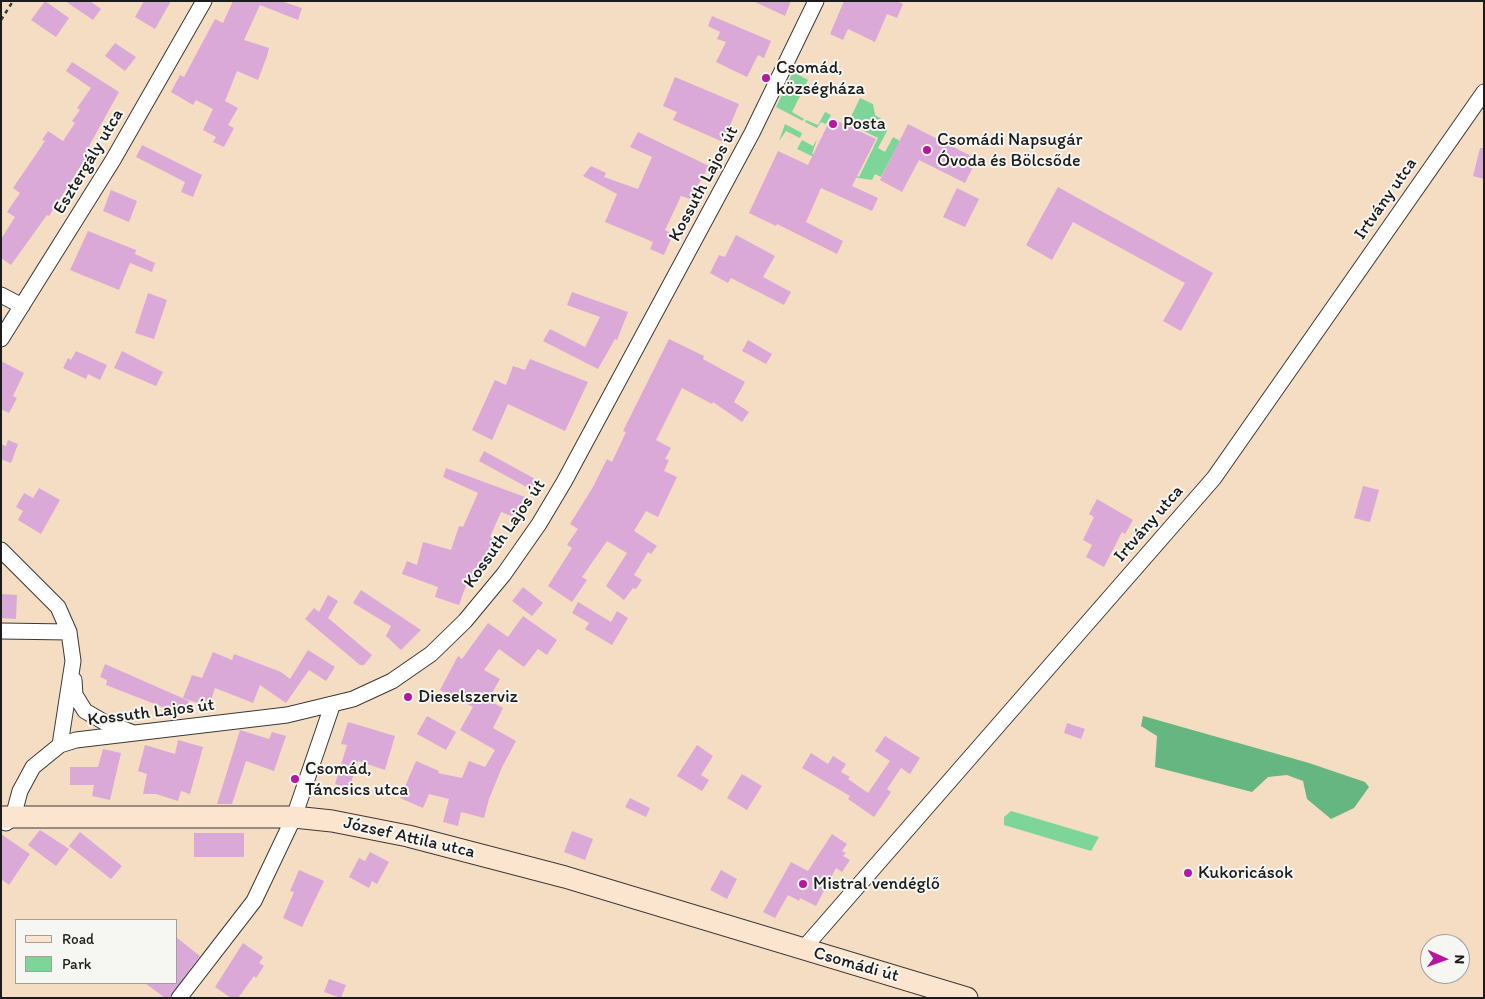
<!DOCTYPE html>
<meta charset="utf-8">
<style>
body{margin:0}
#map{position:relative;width:1485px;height:999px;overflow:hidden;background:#f4ddc3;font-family:Itim,sans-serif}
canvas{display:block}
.frame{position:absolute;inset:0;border:2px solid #1c1c1c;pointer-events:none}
.legend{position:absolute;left:15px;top:919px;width:162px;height:65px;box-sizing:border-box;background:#f6f6f2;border:1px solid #9f9f9c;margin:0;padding:6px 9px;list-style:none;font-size:15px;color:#1c1c1c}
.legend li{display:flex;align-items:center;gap:10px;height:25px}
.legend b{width:25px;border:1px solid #9f9f9c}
.north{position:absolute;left:1420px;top:934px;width:50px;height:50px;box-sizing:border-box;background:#f6f6f2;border:1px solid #9f9f9c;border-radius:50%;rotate:92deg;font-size:14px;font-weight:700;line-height:20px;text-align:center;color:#1c1c1c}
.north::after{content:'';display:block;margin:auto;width:18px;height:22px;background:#b5179e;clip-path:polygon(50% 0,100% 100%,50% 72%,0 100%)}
</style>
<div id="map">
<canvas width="1485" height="999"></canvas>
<div class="frame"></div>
<ul class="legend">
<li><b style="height:6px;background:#fce5cf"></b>Road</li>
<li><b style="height:14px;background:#7dd59a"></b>Park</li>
</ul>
<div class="north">N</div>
</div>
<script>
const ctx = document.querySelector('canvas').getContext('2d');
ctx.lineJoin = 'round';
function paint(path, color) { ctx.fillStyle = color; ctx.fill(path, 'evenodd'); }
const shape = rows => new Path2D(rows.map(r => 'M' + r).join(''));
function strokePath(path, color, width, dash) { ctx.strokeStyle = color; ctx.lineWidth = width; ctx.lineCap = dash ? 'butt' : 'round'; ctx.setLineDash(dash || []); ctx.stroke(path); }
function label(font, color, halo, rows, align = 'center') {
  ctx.font = font + ' Itim,sans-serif'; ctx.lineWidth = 4; ctx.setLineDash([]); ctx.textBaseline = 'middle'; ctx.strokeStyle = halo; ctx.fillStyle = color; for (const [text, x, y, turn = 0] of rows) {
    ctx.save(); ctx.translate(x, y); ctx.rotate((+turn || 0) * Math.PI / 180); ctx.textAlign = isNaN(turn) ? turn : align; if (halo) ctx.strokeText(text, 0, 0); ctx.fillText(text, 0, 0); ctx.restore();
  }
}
paint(shape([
 [793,72,808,80,792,112,804,119,803,121,776,107],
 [860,98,873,104,875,115,885,121,887,131,878,148,885,152,893,137,900,141,881,177,875,174,872,180,858,178,797,149,802,140,813,146,817,139,812,154,859,177,878,138,858,128,848,148,842,144,851,125,848,123],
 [825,112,831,115,826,124,821,122,817,128,805,122,806,120,818,125],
 [785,124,802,133,800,138,786,131,779,141],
 [1011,811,1099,837,1091,851,1004,825,1004,817]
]), '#7dd59a');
paint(shape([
 [1143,716,1309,763,1365,782,1369,787,1354,808,1331,819,1307,799,1303,781,1287,775,1268,777,1252,792,1155,767,1157,736,1141,726]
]), '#66b682');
paint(shape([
 [45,1,69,18,56,37,31,20],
 [65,1,90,1,101,9,93,20],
 [144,1,171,1,155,29,135,17],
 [233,1,281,1,302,8,298,20,260,5,244,40,269,48,267,56,258,80,237,71,225,101,238,108,228,125,234,128,224,147,213,142,216,137,203,130,213,109,196,100,193,105,171,92,180,75,184,77,215,19,223,23],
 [753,1,791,1,785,16],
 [844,1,897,1,903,4,897,18,887,14,875,42,848,29,843,40,830,34],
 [712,16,771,41,764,58,758,55,747,77,716,62,726,42,717,39,720,32,708,26],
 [115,43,136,57,125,71,105,56],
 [72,62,119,92,89,146,92,148,49,216,47,215,11,265,1,258,1,239,15,217,7,212,20,193,13,188,45,141,42,140,48,131,63,141,75,123,72,121,80,110,77,108,91,88,66,71],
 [675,77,739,104,723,142,673,120,677,112,663,106],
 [831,118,876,139,852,186,878,198,872,211,821,188,806,222,843,241,837,254,777,224,776,226,749,213,778,151,808,165],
 [908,124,977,159,965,183,919,160,902,192,880,180],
 [638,132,709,166,690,199,681,196,665,230,673,234,664,255,650,249,653,242,605,222,617,194,583,176,591,166,606,173,604,177,638,189,652,157,630,147],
 [142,145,202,175,193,197,181,192,185,182,136,157],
 [1480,148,1484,148,1484,179,1473,176],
 [1058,187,1213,273,1181,331,1163,321,1185,283,1073,222,1052,260,1026,245],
 [957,188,979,199,965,227,943,217],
 [111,190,137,201,129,222,103,211],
 [88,231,136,250,135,254,155,263,152,272,130,263,119,290,70,270],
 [736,235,775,256,763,277,791,292,784,305,731,278,728,283,710,273,719,255,725,257],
 [572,292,628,312,617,340,615,339,598,369,543,341,550,329,585,347,600,317,567,305],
 [148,293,167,300,154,339,135,333],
 [669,339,704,356,703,359,745,382,734,402,749,412,742,422,713,402,712,404,682,388,656,440,671,448,665,459,669,460,664,471,677,477,658,517,646,511,634,531,657,546,651,554,648,552,634,575,642,580,636,589,633,588,624,600,606,586,627,553,607,541,582,577,587,580,572,602,548,586,572,548,567,545,578,529,570,524,593,487,607,459,612,462,626,432,623,431],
 [748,340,772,354,766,364,742,351],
 [76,351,107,365,100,380,88,374,86,379,63,368,68,358,71,360],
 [122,351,163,372,156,386,114,368],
 [530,359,588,382,565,431,508,404,492,440,472,430,495,380,506,385,513,366,525,370],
 [1,361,24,373,13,396,17,398,9,413,1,409],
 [8,440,18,444,11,463,1,459,1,444,6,446],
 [484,451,537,480,532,490,479,461],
 [446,468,525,497,517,518,501,512,490,537,498,540,493,555,486,553,478,579,469,577,459,605,435,597,438,587,402,574,407,561,417,565,423,542,451,550,459,526,463,527,478,493,443,477],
 [1363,486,1379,490,1370,522,1354,518],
 [39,488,60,500,41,534,18,520,23,511,16,507,24,493,33,498],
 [1097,499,1133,520,1125,534,1122,532,1104,567,1086,557,1092,545,1083,540,1094,517,1089,514],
 [523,587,543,603,532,616,512,601],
 [361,590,421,630,401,650,386,636,391,626,353,603],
 [1,594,17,595,16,619,1,618],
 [328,595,338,601,328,618,372,655,364,665,360,665,305,619,314,608,319,612],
 [578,602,611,622,617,611,628,618,612,645,585,629,589,623,572,613],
 [523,616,557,640,547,655,538,649,524,667,499,649,484,670,500,679,488,700,503,708,493,728,516,741,502,767,489,799,484,818,461,812,458,826,443,822,449,799,429,794,423,808,400,798,416,761,439,771,438,773,462,778,469,761,485,767,495,750,460,730,473,707,440,690,458,656,462,659,488,623,508,637],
 [308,650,335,667,326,681,309,670,286,703,260,685,253,703,215,688,209,707,183,698,192,675,202,678,213,652,232,660,234,654,281,672,290,679],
 [105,664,189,701,183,715,106,685,107,680,100,677],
 [427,716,456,732,446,750,417,734],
 [348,722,395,736,385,770,358,761,349,789,335,784,347,745,341,744],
 [1067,723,1085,729,1081,739,1064,733],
 [240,730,269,739,272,732,286,736,274,771,246,761,232,804,217,804],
 [885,736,920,758,910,774,901,768,887,789,891,792,874,817,848,799,850,796,802,768,811,753,828,764,833,756,846,764,841,772,850,777,848,779,868,793,890,761,875,751],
 [178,740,203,747,190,794,181,791,178,801,156,794,143,794,147,774,138,771,145,745,175,754],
 [697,745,713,756,701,775,709,780,702,791,677,776],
 [103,749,121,753,110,800,92,796,94,785,70,785,70,767,98,767],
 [742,774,762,786,747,810,727,798],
 [630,798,650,808,646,817,625,807],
 [40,830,69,849,56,866,28,845],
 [572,831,593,839,585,860,564,852],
 [80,832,122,866,111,879,69,846],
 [194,833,244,833,244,857,194,857],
 [1,834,30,854,9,885,1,879],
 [832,834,847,844,842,851,846,853,843,856,850,860,842,872,836,868,816,906,800,898,799,901,788,895,775,918,763,912,791,862,808,871],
 [370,852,389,862,377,884,372,881,369,888,349,877,359,858,365,861],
 [299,870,324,881,302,927,283,918,294,892,290,891],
 [721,870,737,879,727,899,710,890],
 [176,937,200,956,169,998,165,998,145,983,176,983],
 [243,943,263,957,259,963,264,966,256,978,254,976,238,998,231,998,215,987],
 [329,979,346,985,341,998,324,992]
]), '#dba9d7');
const street = shape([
 [1,295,22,306],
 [1,339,113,160,204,1],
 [1,550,58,607,69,632,73,661,60,745],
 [1,631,69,632],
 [74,680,75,695,85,711,104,722,131,732],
 [6,823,13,817,20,791,33,767,60,745,76,740,287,715,353,699,392,681,431,654,465,621,504,574,539,524,564,482,752,133,816,1],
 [803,949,1214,478,1484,92],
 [179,998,254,901,294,817,332,706]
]);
const secondary = shape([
 [1,817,294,817,332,821,408,836,565,877,967,998]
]);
strokePath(street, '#3c3935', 17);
strokePath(secondary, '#3c3935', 23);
strokePath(shape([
 [1,20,13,1]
]), '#3c3935', 2.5, [4, 4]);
strokePath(street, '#fff', 15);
strokePath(secondary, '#fce5cf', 21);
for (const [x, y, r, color] of [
 [766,78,5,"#b5179e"],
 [833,124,5,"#b5179e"],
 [927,150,5,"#b5179e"],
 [408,697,5,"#b5179e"],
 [295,779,5,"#b5179e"],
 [1188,873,5,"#b5179e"],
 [803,884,5,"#b5179e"]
]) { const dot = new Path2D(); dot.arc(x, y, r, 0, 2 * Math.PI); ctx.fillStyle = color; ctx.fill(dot); strokePath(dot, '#f6f6f2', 2); }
label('18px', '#1c1c1c', '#f6f6f2', [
 ["Csomád,",776,68],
 ["községháza",776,89],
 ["Posta",843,124],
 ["Csomádi Napsugár",937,140],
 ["Óvoda és Bölcsőde",937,161],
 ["Dieselszerviz",418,697],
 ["Csomád,",305,769],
 ["Táncsics utca",305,790],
 ["Kukoricások",1198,873],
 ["Mistral vendéglő",813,884]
], 'left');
label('18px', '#1c1c1c', '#f6f6f2', [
 ["Esztergály utca",89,162,-59],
 ["Kossuth Lajos út",704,184,-62],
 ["Irtvány utca",1386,199,-55],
 ["Irtvány utca",1149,524,-49],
 ["Kossuth Lajos út",505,534,-55],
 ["Kossuth Lajos út",151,713,-7],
 ["József Attila utca",409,838,13],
 ["Csomádi út",856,965,16]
]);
</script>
